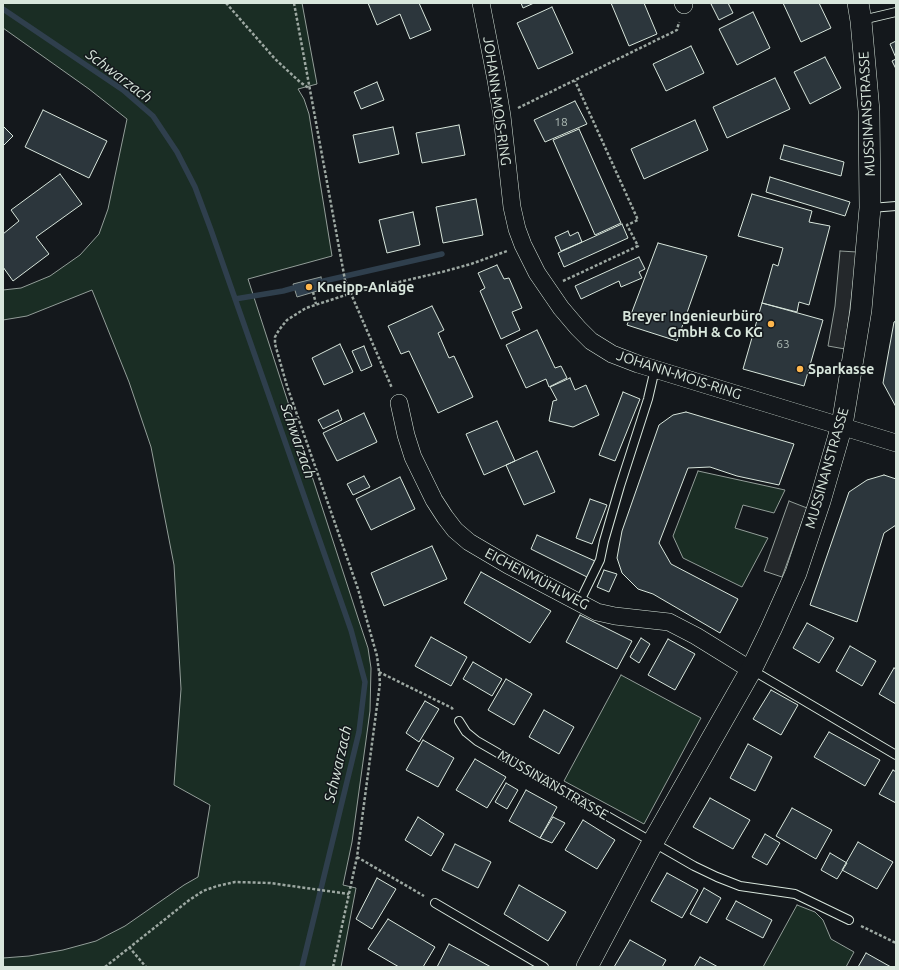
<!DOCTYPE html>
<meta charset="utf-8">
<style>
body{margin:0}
#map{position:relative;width:899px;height:970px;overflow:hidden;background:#14181c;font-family:Ubuntu,sans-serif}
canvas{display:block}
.frame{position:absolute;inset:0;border:4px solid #d8e6dc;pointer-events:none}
</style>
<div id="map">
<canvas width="899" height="970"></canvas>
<div class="frame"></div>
</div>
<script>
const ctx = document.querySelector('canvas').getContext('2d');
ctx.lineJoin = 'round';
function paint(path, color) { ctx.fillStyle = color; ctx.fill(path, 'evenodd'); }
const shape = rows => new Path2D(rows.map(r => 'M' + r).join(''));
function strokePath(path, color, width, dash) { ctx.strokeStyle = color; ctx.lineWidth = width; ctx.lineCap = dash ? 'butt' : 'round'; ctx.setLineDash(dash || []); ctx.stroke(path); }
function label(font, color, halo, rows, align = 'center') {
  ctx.font = font + ' Ubuntu,sans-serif'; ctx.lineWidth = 3; ctx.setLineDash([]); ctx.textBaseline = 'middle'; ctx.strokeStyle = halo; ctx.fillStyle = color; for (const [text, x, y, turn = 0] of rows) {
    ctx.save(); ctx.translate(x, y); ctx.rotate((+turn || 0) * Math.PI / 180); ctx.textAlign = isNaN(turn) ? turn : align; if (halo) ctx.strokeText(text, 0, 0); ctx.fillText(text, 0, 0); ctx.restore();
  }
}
const green = shape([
 [3,3,302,3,317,84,298,89,304,99,309,114,332,256,248,279,359,621,368,648,371,668,370,711,352,842,343,885,356,888,341,967,3,967,3,958,29,956,63,950,96,941,125,926,184,885,198,877,210,805,174,785,181,689,174,565,151,447,129,382,92,290,27,316,3,320,3,290,21,288,50,276,80,255,99,234,108,209,127,119,89,89,3,28,3,3],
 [698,471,785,490,774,513,743,505,735,528,768,538,742,587,683,558,673,536,698,471],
 [621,675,701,718,644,824,564,781,621,675],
 [797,905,815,912,823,920,831,939,854,952,846,967,763,967,797,905]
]);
paint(green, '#1a2d24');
strokePath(green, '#939e99', 1);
const parking = shape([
 [840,251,857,252,845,349,828,346,835,306,840,251],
 [789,501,807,508,782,577,764,571,789,501]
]);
paint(parking, '#24282b');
strokePath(parking, '#939e99', 1);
const water = shape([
 [321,277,324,289,297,297,293,284,321,277]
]);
paint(water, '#2f3f4d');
strokePath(water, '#939e99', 1);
strokePath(shape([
 [3,9,123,90,153,116,177,152,195,187,211,230,351,630,365,682,359,732,302,967],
 [315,283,442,254],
 [235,299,283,291,301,286]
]), '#2f3f4d', 5.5);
const building = shape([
 [368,3,419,3,431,30,410,39,400,14,377,25,368,3],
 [521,3,534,3,523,8,521,3],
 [611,3,644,3,657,34,629,46,611,3],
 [714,3,728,3,733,13,719,20,711,4,714,3],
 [783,3,819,3,831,28,801,42,783,3],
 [552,7,573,53,538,69,517,23,552,7],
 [753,12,770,48,737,65,719,29,753,12],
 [896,41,896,58,890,44,896,41],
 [691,46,704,73,666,91,653,64,691,46],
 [825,57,841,88,810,104,794,72,825,57],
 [896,59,896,69,892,61,896,59],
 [775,78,790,109,727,138,713,107,775,78],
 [377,82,384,100,361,109,354,92,377,82],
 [575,101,587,124,545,142,534,120,575,101],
 [43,110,107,141,89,178,25,147,43,110],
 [695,120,708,150,644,179,631,149,695,120],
 [459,125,465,155,422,163,416,133,459,125],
 [3,126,13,136,3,146,3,126],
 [393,127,399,154,359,163,353,135,393,127],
 [579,129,621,223,595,235,553,140,579,129],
 [784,145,844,162,841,176,780,159,784,145],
 [60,174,82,204,36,237,49,254,13,281,3,267,3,234,19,221,11,210,60,174],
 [770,177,850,202,845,216,766,192,770,177],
 [752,194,812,211,809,222,830,226,809,305,799,302,797,312,762,303,773,264,778,266,783,248,738,236,752,194],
 [476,199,483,235,443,243,436,207,476,199],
 [413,212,420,245,387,253,379,220,413,212],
 [622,224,628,238,564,267,558,253,622,224],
 [568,231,570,236,578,232,582,242,561,251,555,237,568,231],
 [658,243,707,256,677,341,627,325,658,243],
 [639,257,645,269,639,272,642,278,621,287,619,281,581,299,575,286,639,257],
 [497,265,504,279,509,278,522,308,512,312,520,330,501,339,480,291,485,288,478,273,497,265],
 [762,303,823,320,804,386,743,369,762,303],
 [432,306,444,330,438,333,449,358,454,356,473,397,438,413,409,351,401,354,388,326,432,306],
 [896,321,896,407,883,383,894,322,896,321],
 [537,330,555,368,561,366,567,378,549,387,546,379,526,388,506,345,537,330],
 [340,344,353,372,324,385,312,358,340,344],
 [364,346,372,366,361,371,352,351,364,346],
 [570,378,575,390,586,385,599,415,573,427,549,421,553,401,557,400,550,387,570,378],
 [623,392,640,399,615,461,599,455,623,392],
 [338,410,342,420,323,429,318,420,338,410],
 [686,412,794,444,779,485,737,476,710,467,688,468,659,543,671,564,738,599,720,633,653,594,638,589,622,573,617,558,622,531,659,425,673,415,686,412],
 [364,413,377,442,337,461,323,433,364,413],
 [497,421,515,461,484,475,466,434,497,421],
 [537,451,555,492,524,505,506,465,537,451],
 [884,475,896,479,896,525,884,533,857,622,810,605,849,492,867,480,884,475],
 [364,476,370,487,353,495,347,484,364,476],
 [400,477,415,509,371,530,356,499,400,477],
 [590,499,607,505,592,544,576,538,590,499],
 [537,535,595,561,587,577,531,549,537,535],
 [432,546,447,579,384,606,371,573,432,546],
 [604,570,617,574,609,592,597,587,604,570],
 [481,572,551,611,530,643,464,603,481,572],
 [580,615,632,641,617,669,566,642,580,615],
 [807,623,834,638,819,663,793,648,807,623],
 [431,637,467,657,451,686,415,666,431,637],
 [641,638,650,644,639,663,630,657,641,638],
 [668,639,695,654,675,690,648,675,668,639],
 [850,646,876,661,862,686,836,671,850,646],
 [473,662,502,679,492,696,463,679,473,662],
 [894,668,896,669,896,704,879,694,894,668],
 [506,679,532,694,514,725,488,710,506,679],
 [771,690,798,705,781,735,753,719,771,690],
 [425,701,439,709,419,742,406,733,425,701],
 [544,710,574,727,559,754,529,737,544,710],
 [829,732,880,760,865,786,814,757,829,732],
 [423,740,454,758,438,787,406,770,423,740],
 [748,744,772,757,755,791,730,778,748,744],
 [475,759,506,777,487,808,456,790,475,759],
 [893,770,896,772,896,803,879,794,893,770],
 [506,783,518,790,507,809,495,802,506,783],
 [526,790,557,807,540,838,509,821,526,790],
 [710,798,750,820,733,849,693,827,710,798],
 [792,808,832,830,816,859,776,836,792,808],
 [418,817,444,834,431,856,405,840,418,817],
 [553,817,565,823,552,843,540,838,553,817],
 [583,820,615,840,597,869,565,850,583,820],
 [765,834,780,843,767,865,752,857,765,834],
 [858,842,893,862,877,889,842,870,858,842],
 [455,844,491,862,478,888,442,870,455,844],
 [830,853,847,863,837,879,821,870,830,853],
 [667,873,698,890,682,918,651,901,667,873],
 [377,878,396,889,372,929,356,919,377,878],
 [519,885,566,912,548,941,504,914,519,885],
 [704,888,721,898,707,923,690,914,704,888],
 [736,901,772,920,763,938,726,919,736,901],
 [388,919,435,947,423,967,399,967,368,949,388,919],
 [630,940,666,960,662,967,614,967,630,940],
 [449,944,491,967,437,967,449,944],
 [866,953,891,967,858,967,866,953],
 [700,957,718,967,694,967,700,957]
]);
paint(building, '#2c363c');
strokePath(building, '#d8e6dc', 1);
const service = shape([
 [862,20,896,12],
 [871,208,896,206],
 [579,603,600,560,604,541,620,486,648,399,655,369],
 [752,670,896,755],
 [459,721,466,732,477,741,694,866,717,877,740,886,795,894,849,920],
 [435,903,544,967]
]);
const minor = shape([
 [481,3,496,80,502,116,512,207,517,229,523,245,537,273,561,308,578,328,591,341,612,354,638,364,896,443],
 [683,3,684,5],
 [399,403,406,435,413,457,434,500,445,517,455,530,469,542,508,565,597,612,615,616,669,622,696,636,751,670]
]);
const tertiary = shape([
 [587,967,653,842,751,670,771,629,796,573,820,501,842,425,861,310,870,208,869,111,861,21,858,3]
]);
strokePath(service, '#d8e6dc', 10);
strokePath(minor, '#d8e6dc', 18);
strokePath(tertiary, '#d8e6dc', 22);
strokePath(shape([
 [226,3,275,59,300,82,310,89],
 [294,3,345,280,392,388],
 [518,108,677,30,679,22],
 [563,281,638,246,627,225,638,220,575,81],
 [313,292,316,304],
 [379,672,452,708,453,710],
 [357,857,424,896],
 [861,926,896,943],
 [129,947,146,967],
 [105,967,188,901,203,891,217,886,235,882,270,883,349,894],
 [333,967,357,857,380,683,379,672,377,656,358,589,287,386,275,344,275,337,279,330,287,320,306,308,352,293,442,272,471,264,507,251]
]), '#9da8a2', 2.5, [3, 2]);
strokePath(service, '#14181c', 8);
strokePath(minor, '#14181c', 17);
strokePath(tertiary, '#14181c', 21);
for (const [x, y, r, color] of [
 [309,287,4,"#ffb74d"],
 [771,324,4,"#ffb74d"],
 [800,369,4,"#ffb74d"]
]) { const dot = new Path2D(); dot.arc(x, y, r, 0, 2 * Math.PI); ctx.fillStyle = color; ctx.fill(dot); strokePath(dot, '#14181c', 1.5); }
label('12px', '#adbab4', null, [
 ["18",561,122],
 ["63",783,344]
]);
label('14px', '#d8e6dc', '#14181c', [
 ["JOHANN-MOIS-RING",497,101,82],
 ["MUSSINANSTRASSE",867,114,-93],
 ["JOHANN-MOIS-RING",679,375,18],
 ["MUSSINANSTRASSE",827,468,-74],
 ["EICHENMÜHLWEG",537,579,28],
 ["MUSSINANSTRASSE",553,785,30]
]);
label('bold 14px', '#d8e6dc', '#14181c', [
 ["Kneipp-Anlage",317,287],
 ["Breyer Ingenieurbüro",763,316,"right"],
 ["GmbH & Co KG",763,332,"right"],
 ["Sparkasse",808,369]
], 'left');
label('italic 15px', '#d8e6dc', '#14181c', [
 ["Schwarzach",119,76,37],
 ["Schwarzach",298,441,71],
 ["Schwarzach",338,764,-77]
]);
</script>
